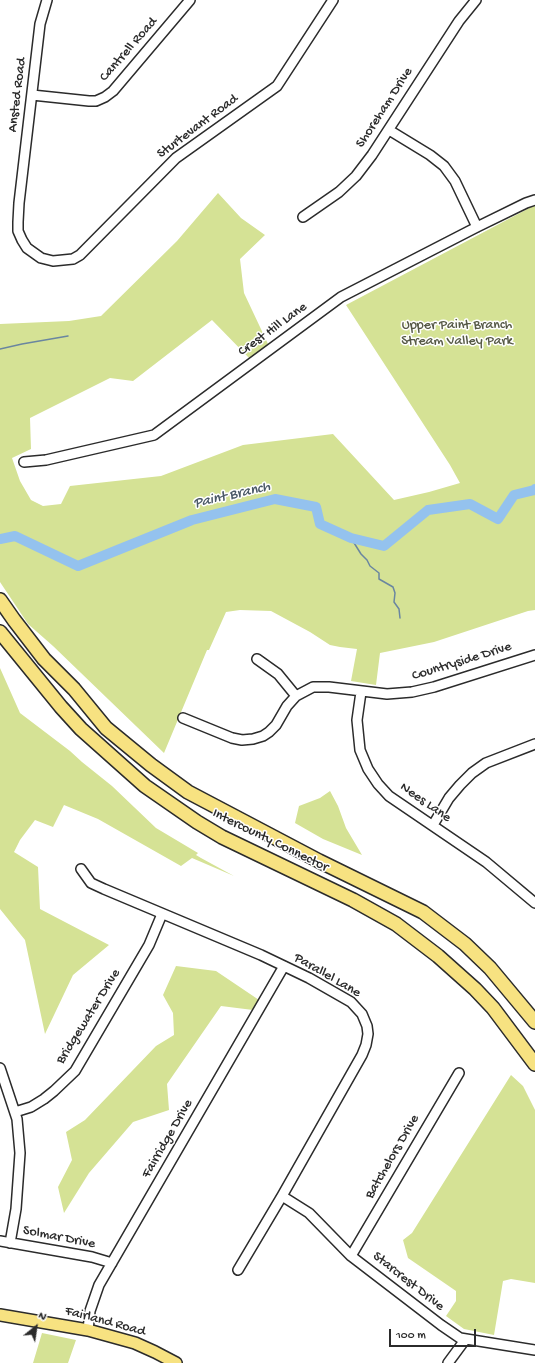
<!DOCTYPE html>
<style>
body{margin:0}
#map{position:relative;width:535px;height:1363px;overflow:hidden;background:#fff;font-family:"Gochi Hand",sans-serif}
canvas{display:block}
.north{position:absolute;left:16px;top:1307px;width:40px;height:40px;-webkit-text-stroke:3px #fff;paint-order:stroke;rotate:30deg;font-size:11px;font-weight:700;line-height:16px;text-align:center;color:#2b2b2b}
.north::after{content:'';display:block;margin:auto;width:14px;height:18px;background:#2b2b2b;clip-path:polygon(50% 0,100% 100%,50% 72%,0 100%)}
.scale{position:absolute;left:389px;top:1329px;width:87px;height:18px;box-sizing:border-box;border:2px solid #2b2b2b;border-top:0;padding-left:5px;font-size:12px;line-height:14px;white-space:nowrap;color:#2b2b2b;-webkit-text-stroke:3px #fff;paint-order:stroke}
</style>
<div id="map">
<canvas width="535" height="1363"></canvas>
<div class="north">N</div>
<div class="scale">100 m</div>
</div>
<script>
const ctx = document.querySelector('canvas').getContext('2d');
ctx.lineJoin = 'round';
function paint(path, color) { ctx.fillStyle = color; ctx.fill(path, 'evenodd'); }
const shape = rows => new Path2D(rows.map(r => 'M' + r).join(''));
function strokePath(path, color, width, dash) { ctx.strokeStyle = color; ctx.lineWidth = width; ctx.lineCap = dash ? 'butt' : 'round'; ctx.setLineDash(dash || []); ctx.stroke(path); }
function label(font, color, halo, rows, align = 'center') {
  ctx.font = font + ' "Gochi Hand",sans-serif'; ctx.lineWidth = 3; ctx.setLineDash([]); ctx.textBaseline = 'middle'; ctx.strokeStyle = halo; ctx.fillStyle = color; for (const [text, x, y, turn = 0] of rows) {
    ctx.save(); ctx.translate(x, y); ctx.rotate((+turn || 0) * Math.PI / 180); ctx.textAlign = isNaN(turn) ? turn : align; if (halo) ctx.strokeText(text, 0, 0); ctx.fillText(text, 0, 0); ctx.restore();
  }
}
paint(shape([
 [218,193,241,218,265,235,240,259,244,293,268,344,250,359,212,320,133,381,110,378,30,418,31,449,12,458,20,481,31,500,43,506,61,504,70,486,161,476,243,445,333,434,394,500,429,492,460,483,450,465,346,305,535,205,535,610,528,611,434,642,380,653,376,685,351,681,357,649,340,647,330,645,310,632,271,611,240,610,226,612,209,650,207,650,164,753,53,646,28,624,0,582,0,324,69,321,101,316,177,241],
 [0,668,20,713,70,751,82,762,112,786,156,828,198,853,196,855,201,858,234,876,192,858,181,866,98,819,64,805,53,827,35,820,20,840,14,852,38,867,40,909,109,945,73,975,45,1034,25,940,0,909],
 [330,791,338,806,346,828,362,855,323,839,295,823,299,806,320,798],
 [176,966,216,971,259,1000,253,1010,221,1006,167,1084,169,1110,133,1122,89,1173,64,1213,58,1187,72,1160,66,1132,85,1120,156,1046,174,1035,173,1013,163,995],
 [511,1075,523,1086,535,1110,535,1283,511,1279,503,1281,494,1335,464,1329,446,1316,456,1301,456,1291,408,1258,403,1240,412,1233],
 [42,1333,76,1340,68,1363,33,1363]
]), '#d5e295');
strokePath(shape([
 [0,349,22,344,68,336],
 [351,538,361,554,367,560,370,566,379,573,379,579,393,587,395,593,394,602,399,609,400,618]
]), '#6a86a0', 1.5);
strokePath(shape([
 [0,539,15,536,78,566,192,520,275,499,316,507,320,524,351,538,384,546,428,510,470,504,498,519,514,495,534,490,535,489]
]), '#94c2ee', 10);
const minor = shape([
 [47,0,40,24,19,203,18,222,18,231,22,240,27,248,41,258,53,261,73,259,80,255,176,158,277,86,333,0],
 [32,95,89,101,96,101,105,97,113,91,190,0],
 [389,130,430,155,444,166,455,181,477,227],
 [303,217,339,192,356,176,372,155,459,21,476,0],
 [24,462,46,460,154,435,341,297,477,227,526,203,535,200],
 [257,659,278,674,296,696],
 [361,692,357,720,360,750,368,769,378,784,389,796,486,862,535,903],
 [183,718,232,738,242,740,253,739,263,736,269,732,276,725,287,706,296,696,313,687,329,687,387,694,412,692,434,687,535,655],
 [433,825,449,798,460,785,472,773,486,763,535,744],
 [81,869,91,883,104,889,261,955,309,978,351,1002,362,1014,367,1026,368,1034,366,1045,362,1055,282,1196,238,1270],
 [0,1068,17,1119,20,1153,16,1209,10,1243],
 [15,1112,31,1107,44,1099,54,1091,75,1071,149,945,162,914],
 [282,1196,309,1213,351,1256,441,1325,460,1338,535,1350],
 [0,1241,92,1257,112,1263],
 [351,1256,459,1073],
 [88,1330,90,1311,99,1285,284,966],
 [448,1363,465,1340]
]);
const major = shape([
 [0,1315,88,1330,135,1343,155,1352,176,1363]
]);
const highway = shape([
 [0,600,14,620,44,659,74,689,106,728,151,765,188,792,319,861,423,912,465,944,490,968,535,1022],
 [0,632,61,707,81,729,145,786,197,822,222,837,353,900,396,924,438,956,475,989,493,1008,535,1064]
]);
strokePath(minor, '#2b2b2b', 12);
strokePath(major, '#2b2b2b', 14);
strokePath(highway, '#2b2b2b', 16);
strokePath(minor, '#fff', 9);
strokePath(major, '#f7e281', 11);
strokePath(highway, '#f7e281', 13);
label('14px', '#2b2b2b', '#fff', [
 ["Cantrell Road",129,50,-49],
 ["Ansted Road",18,95,-83],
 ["Shoreham Drive",385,108,-57],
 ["Sturtevant Road",198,127,-37],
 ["Crest Hill Lane",273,330,-36],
 ["Countryside Drive",462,662,-17],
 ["Nees Lane",425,803,35],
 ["Intercounty Connector",270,841,26],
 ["Parallel Lane",327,976,30],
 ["Bridgewater Drive",89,1017,-58],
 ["Fairridge Drive",168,1139,-60],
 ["Batchelors Drive",393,1157,-60],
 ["Solmar Drive",59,1238,11],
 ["Starcrest Drive",408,1282,38],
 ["Fairland Road",105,1322,15]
]);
label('14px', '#565946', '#fff', [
 ["Upper Paint Branch",457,326],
 ["Stream Valley Park",457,342]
]);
label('italic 15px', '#4a5866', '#fff', [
 ["Paint Branch",232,496,-13]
]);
</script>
